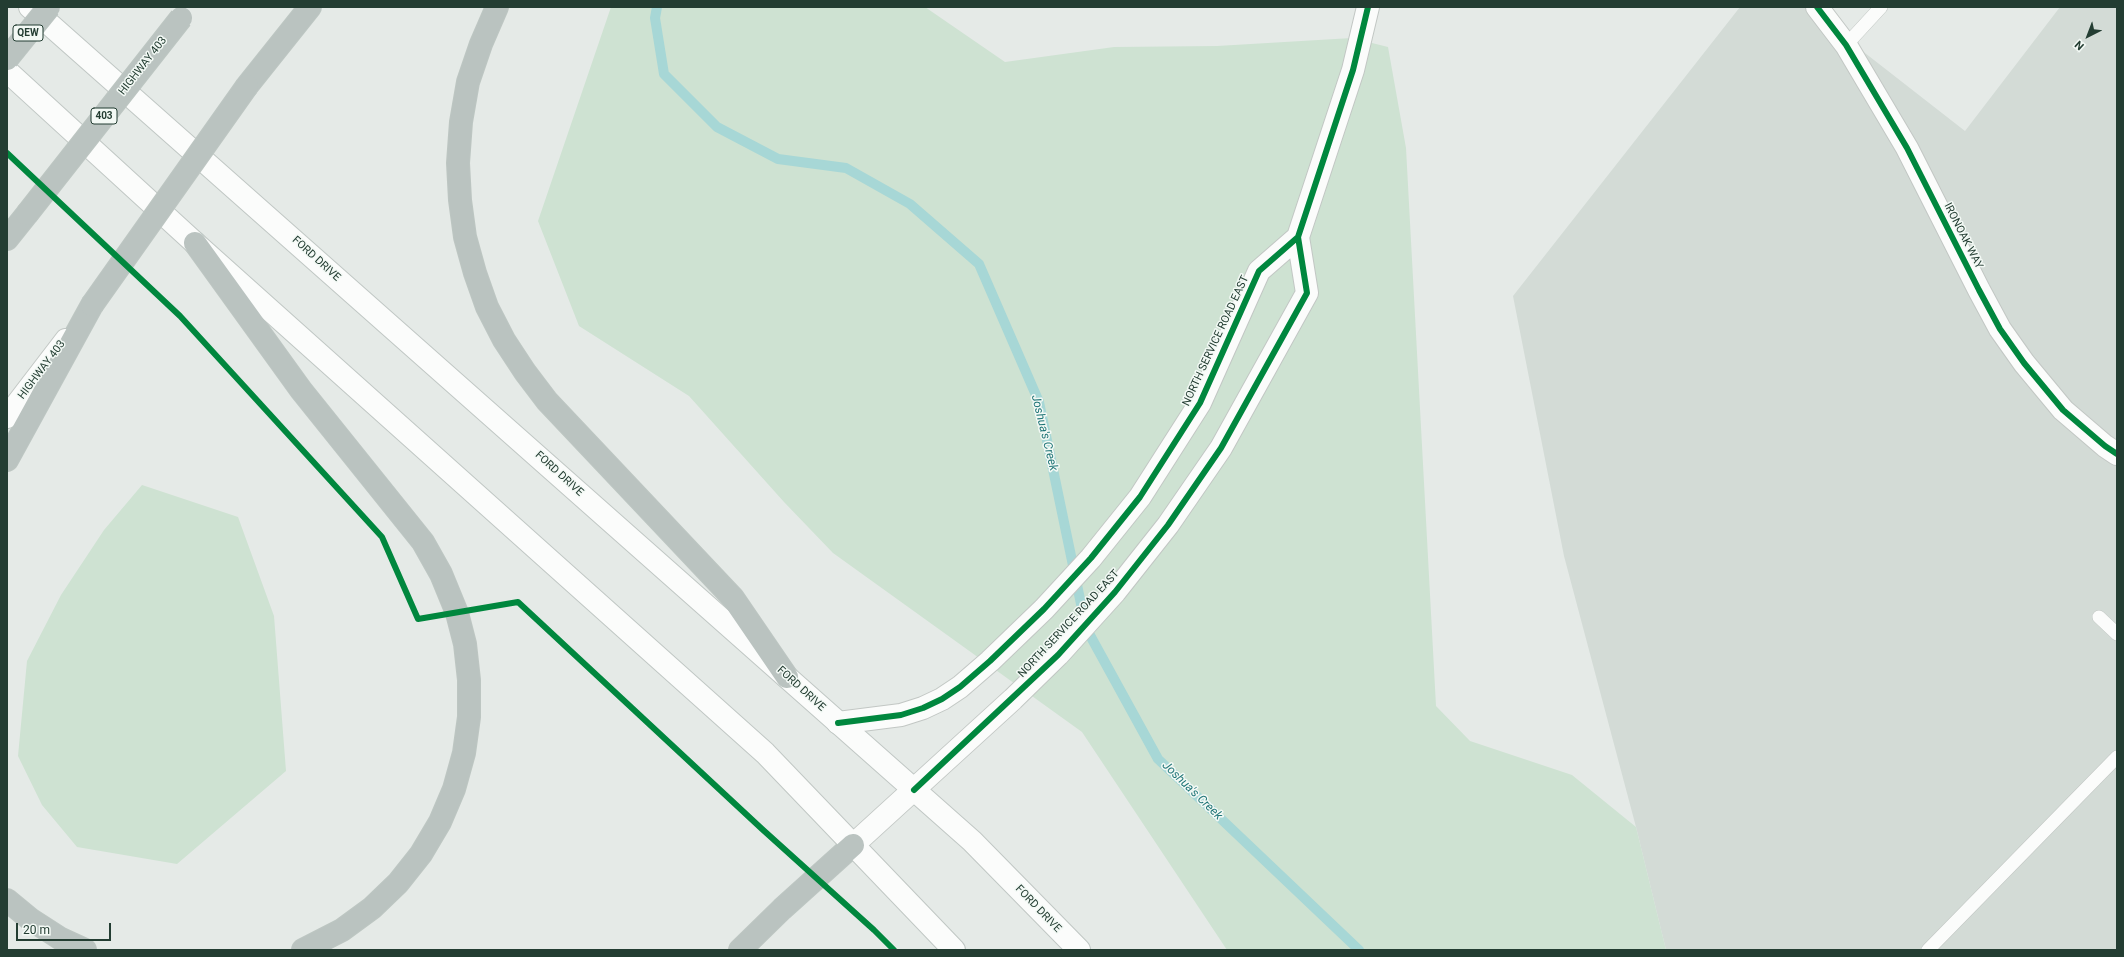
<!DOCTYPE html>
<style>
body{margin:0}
#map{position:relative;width:2124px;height:957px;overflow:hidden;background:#e5eae7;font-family:Roboto,sans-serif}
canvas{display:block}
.frame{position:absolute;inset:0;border:8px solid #233d32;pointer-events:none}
.north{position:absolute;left:2068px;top:16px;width:40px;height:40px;-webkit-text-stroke:3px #f3f9f5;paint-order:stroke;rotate:222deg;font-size:11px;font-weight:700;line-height:16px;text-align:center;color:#233d32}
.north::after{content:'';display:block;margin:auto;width:14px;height:18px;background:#233d32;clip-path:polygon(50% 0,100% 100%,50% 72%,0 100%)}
.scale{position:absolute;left:16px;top:923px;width:95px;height:18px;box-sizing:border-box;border:2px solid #233d32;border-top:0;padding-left:5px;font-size:12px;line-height:14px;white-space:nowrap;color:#233d32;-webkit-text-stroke:3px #f3f9f5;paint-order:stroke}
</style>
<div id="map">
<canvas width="2124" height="957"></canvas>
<div class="frame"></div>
<div class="north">N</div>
<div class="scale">20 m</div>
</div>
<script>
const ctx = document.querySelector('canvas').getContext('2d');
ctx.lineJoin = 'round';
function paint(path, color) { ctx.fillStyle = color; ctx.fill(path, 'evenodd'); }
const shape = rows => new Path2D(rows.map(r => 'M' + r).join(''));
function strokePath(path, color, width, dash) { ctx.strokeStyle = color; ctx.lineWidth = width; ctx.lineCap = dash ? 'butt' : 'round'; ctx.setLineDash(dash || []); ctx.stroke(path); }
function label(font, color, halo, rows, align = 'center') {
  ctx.font = font + ' Roboto,sans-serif'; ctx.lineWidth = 3; ctx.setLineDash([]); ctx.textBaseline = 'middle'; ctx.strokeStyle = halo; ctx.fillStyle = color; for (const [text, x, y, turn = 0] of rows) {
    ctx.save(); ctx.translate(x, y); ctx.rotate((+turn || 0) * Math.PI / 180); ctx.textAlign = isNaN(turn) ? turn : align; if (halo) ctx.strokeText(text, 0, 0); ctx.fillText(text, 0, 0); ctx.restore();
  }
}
paint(shape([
 [1740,7,1806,7,1965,131,2060,7,2117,7,2117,950,1666,950,1636,827,1564,556,1513,296]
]), '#d3dbd6');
paint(shape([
 [611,7,925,7,1005,62,1114,47,1217,46,1352,38,1388,47,1406,148,1436,706,1470,741,1572,775,1636,827,1666,950,1227,950,1082,732,833,553,784,502,689,396,579,326,538,221],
 [142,485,238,517,274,616,286,771,177,864,77,847,42,805,18,756,27,661,61,595,104,530]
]), '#cee2d2');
strokePath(shape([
 [657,7,655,18,664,74,717,127,778,159,846,168,910,204,979,264,1039,402,1086,628,1158,759,1359,950]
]), '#a7d7d6', 10);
const service = shape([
 [1846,45,1881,7],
 [2099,617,2117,634],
 [1928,950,2117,757]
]);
const minor = shape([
 [1817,7,1846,45,1907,148,1979,290,2000,329,2024,363,2063,410,2105,446,2117,454],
 [7,417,66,340]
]);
const tertiary = shape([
 [838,723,901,715,923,708,942,699,960,687,990,661,1044,609,1091,558,1140,497,1200,403,1259,271,1298,237],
 [853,845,1013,699,1058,655,1115,592,1168,525,1221,448,1307,293,1298,237,1353,70,1368,7]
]);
const secondary = shape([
 [30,7,972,841,1079,950],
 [7,71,195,243,765,753,954,950]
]);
const motorway = shape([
 [497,7,481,44,468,82,461,122,458,163,460,200,465,237,475,273,487,307,504,340,525,372,547,401,733,598,787,677],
 [247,86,310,7],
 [7,239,27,214],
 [195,243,301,390,423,542,441,574,457,613,465,644,469,680,469,717,464,753,454,789,440,822,421,854,398,883,372,908,342,930,303,950],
 [7,460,92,305],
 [7,900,30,919,61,939,85,950],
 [740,950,782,909,853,845]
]);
strokePath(service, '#c2c7c4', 14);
strokePath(minor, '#c2c7c4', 24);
strokePath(tertiary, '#c2c7c4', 24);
strokePath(secondary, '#c0c7c4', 24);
strokePath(motorway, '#bdc6c2', 24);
strokePath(service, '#fbfcfb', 13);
strokePath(minor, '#fbfcfb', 22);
strokePath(tertiary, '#fbfcfb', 22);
strokePath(secondary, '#fbfcfb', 22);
strokePath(motorway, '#bac3c0', 22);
const motorwayBridge = shape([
 [7,59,49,7],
 [27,214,181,18],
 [92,305,247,86]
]);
strokePath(motorwayBridge, '#bdc6c2', 24, []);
strokePath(motorwayBridge, '#bac3c0', 22);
strokePath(shape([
 [1817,7,1846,45,1907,148,1979,290,2000,329,2024,363,2063,410,2105,446,2117,454],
 [7,153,180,316,382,537,418,619,518,602,762,829,874,930,894,950],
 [838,723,901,715,923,708,942,699,960,687,990,661,1044,609,1091,558,1140,497,1200,403,1259,271,1298,237],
 [914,790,1058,655,1115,592,1168,525,1221,448,1307,293,1298,237,1353,70,1368,7]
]), '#00873e', 6);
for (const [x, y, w] of [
 [28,33,30],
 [104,116,26]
]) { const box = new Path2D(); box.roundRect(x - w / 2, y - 8, w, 16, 3); ctx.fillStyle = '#f3f9f5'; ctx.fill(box); strokePath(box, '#233d32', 1); }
label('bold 10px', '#233d32', null, [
 ["QEW",28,33],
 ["403",104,116]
]);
label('11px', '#233d32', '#f3f9f5', [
 ["HIGHWAY 403",143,66,-52],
 ["IRONOAK WAY",1963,236,63],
 ["FORD DRIVE",316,259,42],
 ["NORTH SERVICE ROAD EAST",1216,341,-65],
 ["HIGHWAY 403",42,370,-53],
 ["FORD DRIVE",559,474,42],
 ["NORTH SERVICE ROAD EAST",1069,624,-47],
 ["FORD DRIVE",801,689,42],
 ["FORD DRIVE",1038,909,46]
]);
label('italic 12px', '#1f7577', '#f3f9f5', [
 ["Joshua's Creek",1044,433,76],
 ["Joshua's Creek",1192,791,44]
]);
</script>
